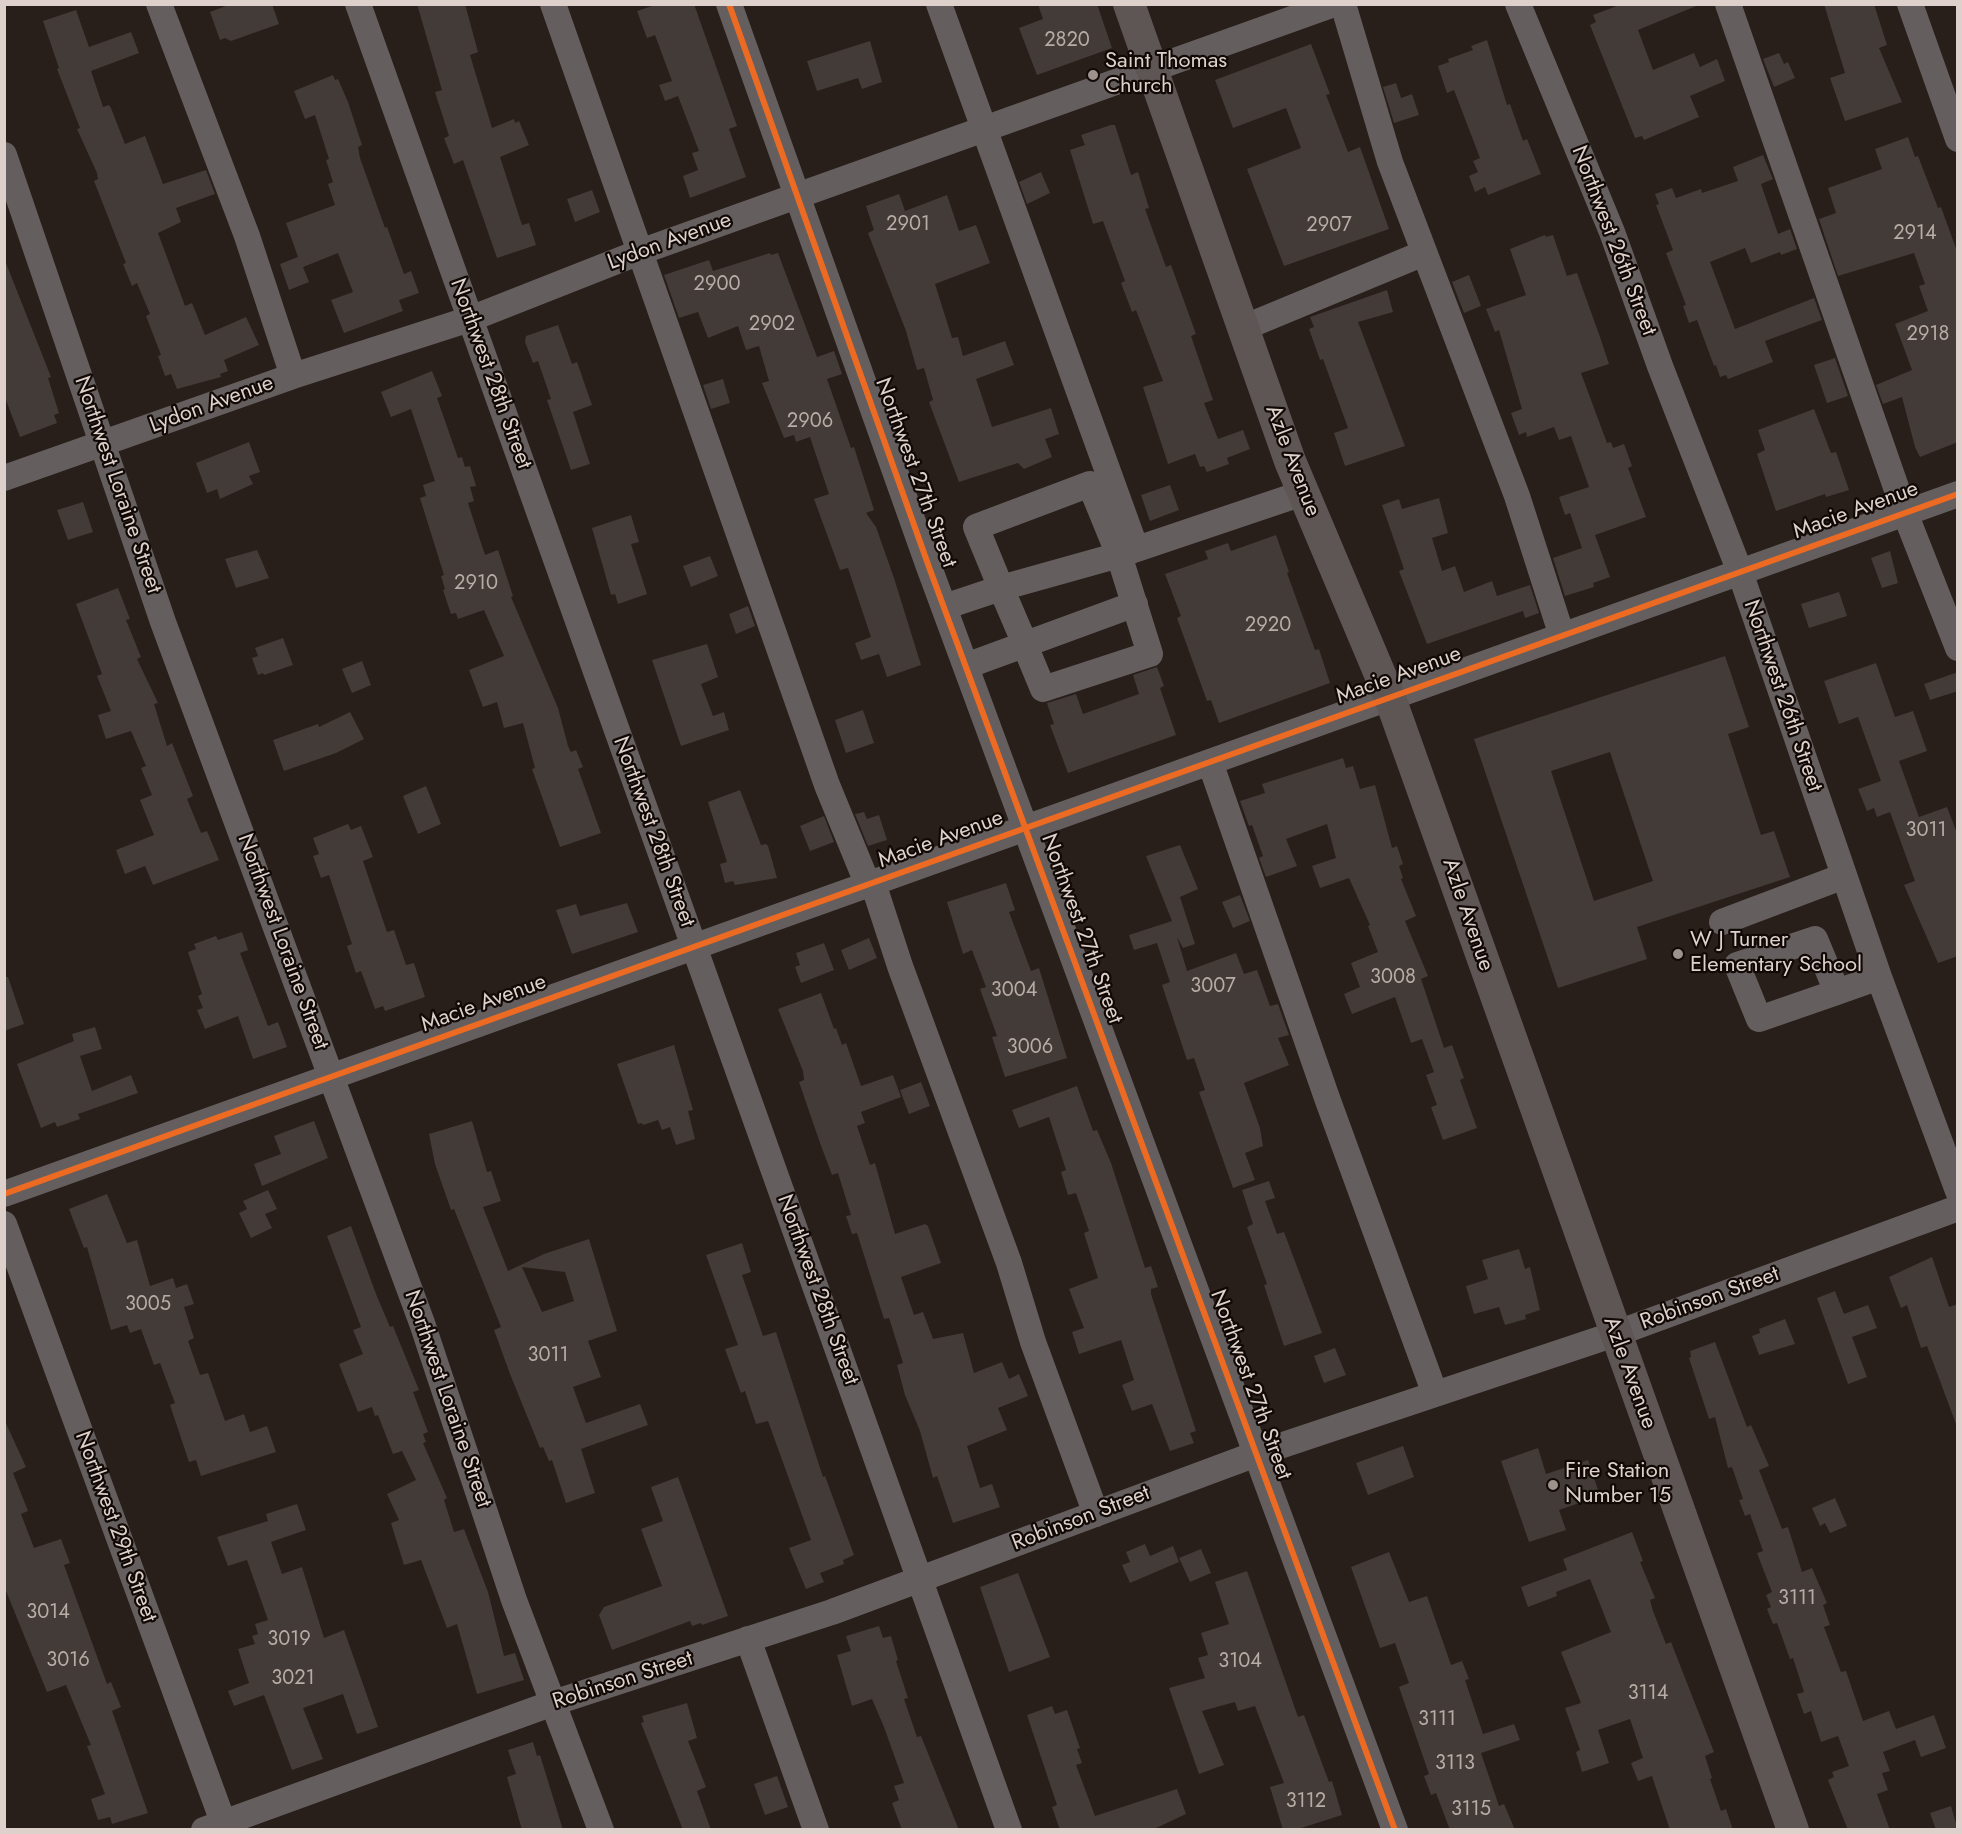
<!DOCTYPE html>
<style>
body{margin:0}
#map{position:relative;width:1962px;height:1834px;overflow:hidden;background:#281e1a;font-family:Jost,sans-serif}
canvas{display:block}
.frame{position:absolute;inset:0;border:6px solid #ded1cb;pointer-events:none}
</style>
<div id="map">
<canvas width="1962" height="1834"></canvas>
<div class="frame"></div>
</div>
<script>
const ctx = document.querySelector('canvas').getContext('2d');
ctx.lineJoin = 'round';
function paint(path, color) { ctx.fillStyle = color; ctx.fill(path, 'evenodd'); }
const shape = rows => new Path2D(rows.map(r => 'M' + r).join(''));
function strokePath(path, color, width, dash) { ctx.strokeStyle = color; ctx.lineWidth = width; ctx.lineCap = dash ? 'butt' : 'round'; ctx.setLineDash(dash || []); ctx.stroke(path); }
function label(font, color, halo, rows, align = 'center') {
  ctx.font = font + ' Jost,sans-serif'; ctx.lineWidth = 4.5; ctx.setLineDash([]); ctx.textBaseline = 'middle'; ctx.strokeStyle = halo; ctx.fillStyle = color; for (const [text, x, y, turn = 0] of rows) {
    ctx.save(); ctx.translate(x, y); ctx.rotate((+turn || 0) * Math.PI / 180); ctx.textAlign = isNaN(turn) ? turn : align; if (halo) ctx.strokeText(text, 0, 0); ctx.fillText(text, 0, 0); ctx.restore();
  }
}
paint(shape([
 [231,4,272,4,279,24,231,41,225,38,220,40,210,12],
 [417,4,465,4,478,52,470,55,492,128,514,119,515,123,519,121,529,145,500,157,522,225,529,223,536,245,497,258,463,160,454,164,444,138,449,136,435,92,442,90],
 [658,4,694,4,737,126,729,129,746,177,690,198,683,176,698,170,692,153,699,151,678,96,665,101,659,85,672,81,655,35,647,38,637,11],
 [1038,4,1097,4,1112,48,1037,75,1019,28,1043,19],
 [1622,4,1701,4,1638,30,1653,70,1694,53,1700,67,1717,59,1725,81,1690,96,1699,117,1644,140,1642,136,1635,138,1590,25,1596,22,1593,15],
 [1824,4,1874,4,1887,45,1879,48,1902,102,1845,121,1830,78,1845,73],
 [76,10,89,47,131,32,139,53,91,71,103,107,109,105,111,108,125,144,145,136,163,184,206,170,215,194,176,208,181,222,158,233,185,306,192,303,205,335,246,317,259,345,224,360,228,371,220,374,221,377,177,389,171,374,165,376,158,356,161,355,146,316,150,314,137,283,132,286,123,264,126,263,94,181,98,179,97,173,77,129,80,128,57,69,59,68,43,21],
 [1487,40,1507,105,1510,104,1523,141,1527,139,1541,174,1488,195,1485,187,1475,192,1469,176,1478,172,1473,161,1480,158,1454,90,1447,93,1438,66,1449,62,1448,59,1473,50,1471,46],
 [870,41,882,82,862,89,858,78,817,91,807,61],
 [1311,44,1330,94,1326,95,1348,152,1360,147,1389,229,1284,266,1247,169,1301,148,1286,108,1233,128,1215,80],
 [1779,53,1784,64,1788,62,1795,78,1774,87,1763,59],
 [333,75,335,80,338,79,348,102,362,145,358,147,360,158,385,228,387,227,404,274,411,271,419,293,399,300,403,311,344,333,331,300,353,292,338,253,303,267,309,282,289,290,280,264,298,257,286,223,335,205,328,184,333,182,326,160,329,159,315,115,305,119,294,91],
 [1396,83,1401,98,1412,94,1419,115,1394,123,1383,87],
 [1111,125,1115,125,1131,175,1138,172,1149,208,1145,209,1166,267,1171,265,1196,334,1191,336,1213,400,1204,403,1218,439,1243,430,1250,449,1227,458,1229,464,1207,472,1204,466,1200,467,1195,454,1168,464,1143,387,1163,381,1136,310,1132,312,1121,283,1125,281,1103,221,1093,224,1070,150,1085,145,1081,135],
 [1908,137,1915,157,1918,156,1938,208,1941,207,1958,254,1958,442,1920,457,1915,447,1902,397,1883,404,1876,385,1912,370,1895,324,1928,311,1919,286,1925,284,1914,253,1838,276,1819,219,1836,213,1828,188,1882,169,1875,149],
 [1763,155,1773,179,1761,184,1778,234,1790,229,1797,249,1781,255,1780,252,1751,263,1745,248,1710,262,1735,329,1814,298,1822,320,1765,341,1773,362,1728,379,1726,375,1720,377,1716,365,1714,366,1697,320,1689,323,1683,306,1686,305,1666,253,1673,250,1656,205,1659,204,1655,194,1672,188,1676,198,1701,189,1702,193,1738,181,1733,167],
 [1041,172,1050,193,1027,204,1019,182],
 [592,190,600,212,575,222,567,199],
 [899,194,905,211,947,195,959,231,976,225,990,263,935,284,952,338,958,337,963,356,1005,341,1014,365,976,379,992,427,1051,408,1059,434,1045,439,1052,457,1024,469,1018,463,959,482,929,402,933,400,924,368,917,370,906,331,868,233,874,230,866,206],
 [1545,235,1546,237,1553,235,1567,276,1577,273,1600,337,1609,364,1581,373,1607,443,1611,442,1613,448,1624,444,1632,466,1628,468,1646,517,1595,535,1610,577,1593,583,1594,587,1565,596,1553,558,1582,548,1570,513,1565,515,1559,497,1589,487,1571,436,1559,440,1554,427,1527,437,1526,432,1519,435,1511,413,1522,409,1499,330,1495,332,1486,309,1526,295,1510,249],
 [770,253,771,255,778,253,817,357,834,351,842,374,827,379,851,448,854,447,874,510,866,513,876,527,894,578,921,665,887,677,879,654,861,660,855,643,871,637,848,568,840,570,814,499,829,494,810,437,796,442,794,435,784,438,762,383,769,381,759,346,746,350,738,326,708,338,698,312,679,318,664,275,709,260,713,271],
 [4,258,51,377,48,378,59,413,54,415,57,423,20,437,4,395],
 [1469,275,1481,306,1464,313,1452,282],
 [1387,290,1393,312,1358,322,1405,446,1345,466,1334,433,1348,428,1323,359,1320,360,1309,329,1314,327,1310,317],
 [558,325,572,364,577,362,592,405,573,412,590,464,571,470,547,400,551,399,538,361,533,363,525,342,526,336],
 [1835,358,1848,396,1827,403,1814,365],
 [432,371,442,396,437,398,458,458,462,457,465,467,470,466,476,486,470,487,474,501,468,503,485,555,498,550,513,596,511,597,558,708,568,746,571,752,576,750,583,767,578,769,601,833,560,847,532,769,535,768,523,723,504,728,497,702,483,707,469,670,504,656,484,610,458,619,456,613,451,614,443,590,445,589,441,576,444,575,420,498,426,496,423,485,435,481,411,409,391,417,381,392],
 [723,379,730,403,711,409,703,385],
 [1814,409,1831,453,1836,452,1849,490,1826,497,1825,494,1776,511,1757,454,1765,450,1758,430],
 [249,442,260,472,249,476,253,484,220,499,217,489,207,493,196,463],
 [1170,485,1179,510,1150,521,1141,495],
 [1439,498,1448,533,1432,538,1442,571,1455,566,1464,592,1492,581,1497,596,1530,585,1539,613,1525,618,1523,611,1427,644,1399,571,1404,569,1382,505,1399,499,1402,509],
 [83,502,93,532,68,540,57,510],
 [631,515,639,542,631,544,647,594,618,604,615,594,611,595,592,528],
 [1276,535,1289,572,1287,573,1315,650,1319,649,1330,683,1219,723,1211,700,1207,701,1177,618,1181,616,1165,574,1208,559,1205,551,1228,543,1231,551],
 [257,550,269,578,236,588,225,559],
 [1890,551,1898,583,1882,588,1871,558],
 [710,556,718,576,691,587,683,566],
 [118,588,130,619,126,620,141,657,137,659,158,703,154,704,167,746,172,743,193,796,187,799,201,833,207,831,219,860,153,885,145,866,125,874,116,850,154,835,140,800,152,795,141,768,146,766,131,731,106,739,98,715,111,711,97,676,102,674,76,604],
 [1839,592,1847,616,1809,628,1801,604],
 [748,606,755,626,736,634,729,614],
 [283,638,293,665,264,675,263,673,258,675,252,658,258,656,255,648],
 [707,644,718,677,701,684,713,716,724,712,729,730,681,746,652,660],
 [1725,656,1749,727,1728,734,1761,835,1774,831,1790,877,1637,927,1647,959,1558,988,1474,739],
 [1610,752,1653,881,1594,901,1551,771],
 [362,661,371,685,352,693,342,669],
 [1876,663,1895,717,1913,711,1927,751,1899,761,1919,817,1947,807,1958,836,1958,956,1938,963,1904,885,1915,881,1890,812,1877,817,1874,808,1867,811,1858,789,1881,781,1858,717,1839,724,1824,681],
 [1157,667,1164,686,1160,688,1176,735,1068,773,1050,725,1054,724,1047,703,1076,694,1083,714,1139,694,1133,675],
 [1958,672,1958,691,1930,700,1924,684],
 [863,710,874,743,846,753,835,720],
 [350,712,364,739,336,753,284,771,273,740,318,724,319,727],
 [1343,758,1346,768,1353,766,1360,789,1375,785,1392,848,1397,846,1403,864,1399,866,1403,878,1401,879,1416,916,1405,921,1428,976,1421,979,1444,1048,1452,1045,1464,1078,1460,1080,1477,1128,1443,1140,1431,1107,1437,1105,1426,1075,1434,1072,1422,1039,1411,1043,1395,997,1352,1014,1344,994,1360,987,1351,963,1378,952,1368,926,1370,925,1349,878,1320,888,1312,866,1336,858,1327,824,1286,839,1297,866,1266,877,1259,858,1263,856,1252,825,1249,826,1240,801,1265,793,1262,784],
 [426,786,441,824,418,834,403,796],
 [740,790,761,845,766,844,768,846,777,878,735,885,733,881,725,883,720,864,727,862,708,802],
 [864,812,867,819,879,815,887,840,868,846,855,814],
 [824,816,834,842,810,851,800,826],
 [348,824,351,830,361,826,373,857,363,861,387,932,394,930,406,965,414,963,425,997,385,1011,383,1006,375,1009,361,971,356,973,347,946,352,944,329,875,321,878,313,856,319,854,313,838],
 [1180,845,1198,889,1180,897,1195,944,1183,948,1177,937,1187,971,1236,953,1244,974,1257,970,1270,1006,1278,1004,1289,1035,1278,1038,1289,1065,1244,1083,1260,1128,1263,1146,1245,1153,1255,1180,1233,1188,1199,1092,1205,1090,1194,1058,1187,1060,1162,985,1170,982,1157,943,1134,950,1129,935,1172,921,1146,856],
 [1006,883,1015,910,1009,912,1031,971,1039,968,1067,1058,1005,1077,992,1037,997,1036,980,989,986,987,972,950,963,954,947,902],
 [1240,895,1250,921,1233,928,1222,902],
 [627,903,638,932,572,954,556,910,576,904,580,916],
 [242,932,248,950,240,953,268,1026,278,1022,287,1047,253,1059,238,1016,205,1029,197,1010,203,1008,198,996,202,994,188,952,196,949,194,944,216,936,218,940],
 [869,938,877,958,849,970,841,950],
 [824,943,834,970,801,983,795,967,800,965,796,953],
 [4,977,8,977,24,1024,4,1031],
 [821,993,834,1029,836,1028,842,1045,846,1043,861,1086,893,1075,901,1097,861,1112,865,1123,857,1126,870,1165,875,1163,895,1234,925,1224,928,1226,941,1263,901,1277,914,1315,923,1312,933,1339,963,1333,974,1373,1002,1362,1009,1379,1019,1374,1028,1396,998,1408,1007,1430,967,1446,980,1488,992,1484,1000,1507,953,1523,937,1476,933,1478,920,1431,905,1395,897,1365,903,1363,891,1324,889,1318,884,1319,857,1233,852,1234,846,1216,851,1215,838,1173,832,1175,820,1143,799,1082,804,1080,803,1071,778,1009],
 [95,1027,102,1049,80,1056,92,1091,131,1075,138,1093,78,1114,80,1119,57,1127,55,1122,41,1128,17,1064,74,1041,72,1034],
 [674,1045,693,1110,688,1111,695,1139,676,1145,670,1127,662,1130,658,1120,643,1125,642,1123,638,1124,617,1064],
 [921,1082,930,1106,909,1114,900,1090],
 [1077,1086,1093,1131,1097,1130,1111,1163,1145,1268,1151,1266,1158,1287,1151,1289,1151,1294,1196,1431,1190,1433,1194,1443,1170,1451,1152,1404,1132,1411,1122,1385,1134,1380,1121,1340,1079,1354,1072,1332,1084,1328,1069,1289,1098,1278,1084,1233,1089,1231,1076,1193,1068,1195,1061,1172,1066,1170,1049,1117,1019,1128,1012,1110],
 [314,1121,328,1158,262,1186,254,1164,281,1154,274,1136],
 [472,1121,487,1172,491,1171,501,1201,483,1207,508,1271,544,1254,589,1239,617,1331,588,1341,601,1377,573,1387,586,1423,640,1404,648,1425,581,1449,595,1493,566,1503,552,1460,549,1461,543,1447,540,1448,510,1374,494,1330,501,1327,454,1209,451,1210,435,1164,429,1134],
 [522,1267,565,1272,574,1301,542,1312],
 [1269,1181,1275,1198,1265,1201,1277,1234,1284,1232,1322,1333,1284,1346,1264,1285,1267,1284,1247,1227,1253,1224,1242,1190],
 [268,1190,277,1209,265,1214,272,1228,251,1238,239,1213,247,1209,243,1201],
 [107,1194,127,1243,137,1240,150,1286,173,1278,176,1288,187,1284,194,1304,184,1307,194,1338,188,1341,200,1375,208,1373,225,1421,244,1414,250,1432,267,1426,276,1452,201,1476,196,1460,189,1462,170,1405,175,1403,160,1363,154,1365,141,1329,130,1333,127,1325,111,1330,87,1247,84,1248,69,1209],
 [351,1226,376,1294,390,1327,393,1326,419,1390,413,1392,428,1432,423,1434,426,1442,423,1443,447,1498,444,1500,454,1532,464,1529,488,1592,504,1656,515,1653,524,1680,477,1694,457,1624,447,1628,421,1560,404,1565,391,1523,399,1520,387,1494,416,1480,402,1451,393,1454,378,1415,375,1416,372,1407,358,1412,339,1364,363,1354,353,1330,361,1327,327,1236],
 [742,1243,751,1272,742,1275,763,1336,776,1332,823,1477,825,1476,854,1555,843,1560,844,1564,820,1573,824,1582,806,1589,789,1548,811,1540,768,1421,756,1424,745,1391,741,1393,725,1349,738,1345,706,1255],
 [1519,1249,1525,1269,1530,1267,1540,1310,1525,1315,1526,1319,1505,1325,1499,1307,1474,1314,1466,1286,1488,1279,1482,1260],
 [1932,1257,1949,1307,1958,1304,1956,1424,1927,1346,1921,1348,1907,1305,1901,1308,1889,1277],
 [1835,1291,1844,1314,1868,1305,1877,1328,1852,1337,1867,1377,1848,1384,1817,1298],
 [1785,1319,1795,1344,1759,1355,1752,1336,1760,1333,1759,1329],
 [1715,1342,1747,1427,1751,1425,1769,1466,1759,1470,1782,1529,1788,1527,1802,1572,1812,1568,1827,1603,1823,1605,1830,1625,1824,1627,1841,1672,1846,1671,1863,1721,1889,1711,1896,1729,1934,1715,1946,1748,1921,1757,1915,1740,1883,1752,1890,1771,1882,1773,1888,1790,1877,1794,1890,1830,1848,1830,1828,1780,1834,1777,1832,1772,1849,1766,1838,1736,1821,1742,1811,1711,1804,1714,1797,1694,1804,1692,1793,1658,1790,1659,1777,1623,1773,1624,1767,1609,1771,1607,1766,1595,1772,1592,1757,1553,1763,1551,1750,1514,1745,1516,1739,1500,1743,1499,1732,1467,1728,1468,1715,1417,1709,1419,1689,1358,1691,1357,1690,1351],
 [1335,1348,1346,1375,1324,1383,1314,1356],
 [4,1419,26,1467,13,1473,28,1511,21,1514,34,1548,61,1539,70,1563,64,1565,107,1684,111,1682,121,1707,112,1711,148,1813,112,1824,110,1817,98,1820,91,1799,105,1794,87,1746,91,1745,66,1685,47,1692,4,1586],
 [1403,1446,1414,1477,1368,1495,1356,1463],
 [1538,1448,1546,1474,1588,1460,1600,1496,1559,1510,1566,1530,1529,1542,1501,1461],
 [678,1477,728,1616,702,1625,701,1623,692,1626,690,1621,612,1650,599,1615,604,1607,662,1586,641,1529,663,1521,651,1487],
 [1835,1498,1847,1526,1830,1533,1825,1523,1820,1526,1812,1508],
 [297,1504,306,1530,271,1542,282,1574,302,1567,324,1638,344,1630,378,1727,357,1734,343,1694,303,1708,323,1759,292,1770,264,1695,234,1706,228,1691,249,1683,238,1649,255,1644,252,1636,258,1634,255,1624,268,1620,247,1560,228,1566,217,1537,268,1521,266,1514],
 [1632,1532,1643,1561,1640,1562,1655,1598,1650,1600,1653,1611,1666,1644,1671,1642,1714,1752,1705,1756,1712,1778,1710,1779,1721,1811,1726,1809,1733,1830,1670,1830,1652,1776,1638,1781,1631,1763,1643,1758,1630,1719,1598,1730,1609,1763,1582,1772,1576,1752,1580,1750,1565,1708,1581,1703,1561,1652,1611,1632,1590,1579,1556,1592,1557,1596,1528,1607,1521,1587,1567,1570,1563,1559],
 [1145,1544,1150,1556,1173,1546,1179,1562,1130,1583,1122,1565,1130,1562,1126,1552],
 [1201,1549,1211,1573,1190,1582,1179,1558],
 [1389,1552,1409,1602,1427,1596,1451,1665,1462,1661,1469,1679,1465,1680,1483,1734,1514,1724,1520,1740,1481,1753,1499,1806,1504,1804,1515,1830,1450,1830,1436,1793,1431,1795,1424,1776,1429,1774,1399,1687,1409,1683,1395,1643,1380,1648,1351,1567],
 [1247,1571,1298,1717,1304,1715,1329,1782,1332,1781,1342,1815,1295,1830,1283,1830,1270,1787,1284,1783,1255,1706,1238,1711,1235,1702,1202,1711,1224,1765,1199,1774,1169,1688,1205,1678,1198,1658,1208,1655,1201,1633,1229,1624,1215,1582],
 [1018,1573,1050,1657,1009,1672,980,1587],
 [879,1626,883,1638,891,1636,898,1660,896,1661,908,1698,904,1699,917,1737,921,1736,959,1830,902,1830,892,1803,899,1800,894,1786,904,1783,884,1727,872,1699,852,1706,837,1655,851,1651,846,1636],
 [687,1703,697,1738,688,1741,706,1787,697,1791,711,1830,683,1830,641,1723,644,1722,642,1716],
 [1052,1706,1055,1714,1067,1710,1080,1748,1077,1749,1082,1763,1076,1765,1095,1816,1177,1789,1186,1814,1152,1830,1060,1830,1052,1807,1057,1805,1027,1715],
 [533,1742,537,1756,540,1755,563,1830,522,1830,507,1777,516,1774,508,1750],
 [777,1776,788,1807,765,1815,754,1784],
 [1951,1806,1958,1830,1936,1830,1930,1813]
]), '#433b37');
strokePath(shape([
 [159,4,247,236,293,376],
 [358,4,1009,1830],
 [553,4,827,785,868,885],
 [729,4,929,567,1395,1830],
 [939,4,1136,549],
 [1343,4,1390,162,1517,496,1562,636],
 [1518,4,1612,232,1660,366,1740,572,1879,977,1958,1191],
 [1728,4,1905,513,1958,648],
 [1910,4,1958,139],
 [4,155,163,622,422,1323,514,1600,601,1830],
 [1243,328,1424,253],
 [4,478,293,376,470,319,640,252,1334,4],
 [944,607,1001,588,1119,555,1150,654,1043,689,1024,643,1022,637,1001,588,976,527,1090,484,1119,555,1303,493],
 [966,666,1135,604],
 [1210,762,1327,1098,1435,1394],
 [873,883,900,966,1009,1263,1033,1342,1096,1514],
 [1722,922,1844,876],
 [1837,992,1815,939,1737,965,1759,1019,1837,992,1879,977],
 [4,1194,1958,494],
 [4,1224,226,1830],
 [748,1639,816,1830],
 [204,1830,553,1703,832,1612,1256,1454,1615,1334,1958,1208]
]), '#645f5e', 26);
strokePath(shape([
 [1129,4,1290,461,1390,698,1793,1830]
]), '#5e5654', 32);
strokePath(shape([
 [729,4,929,567,1395,1830],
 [4,1194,1958,494]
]), '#ed6a23', 6);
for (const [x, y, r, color] of [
 [1093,75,6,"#9e928d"],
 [1678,954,6,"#9e928d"],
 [1553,1485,6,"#9e928d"]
]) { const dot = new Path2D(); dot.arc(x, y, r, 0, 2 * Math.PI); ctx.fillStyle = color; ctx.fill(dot); strokePath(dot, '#110906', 2); }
label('20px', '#b7aca6', null, [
 ["2820",1067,41],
 ["2901",908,225],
 ["2907",1329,226],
 ["2914",1915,234],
 ["2900",717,285],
 ["2902",772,325],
 ["2918",1928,335],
 ["2906",810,422],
 ["2910",476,584],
 ["2920",1268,626],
 ["3011",1926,831],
 ["3008",1393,978],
 ["3007",1213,987],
 ["3004",1014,991],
 ["3006",1030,1048],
 ["3005",148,1305],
 ["3011",548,1356],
 ["3111",1797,1599],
 ["3014",48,1613],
 ["3019",289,1640],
 ["3016",68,1661],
 ["3104",1240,1662],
 ["3021",293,1679],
 ["3114",1648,1694],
 ["3111",1437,1720],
 ["3113",1455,1764],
 ["3112",1306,1802],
 ["3115",1471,1810]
]);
label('22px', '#ded1cb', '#110906', [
 ["Saint Thomas",1105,62],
 ["Church",1105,87],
 ["W J Turner",1690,941],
 ["Elementary School",1690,966],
 ["Fire Station",1565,1472],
 ["Number 15",1565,1497]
], 'left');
label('22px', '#ded1cb', '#110906', [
 ["Northwest 26th Street",1613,241,69],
 ["Lydon Avenue",670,242,-20],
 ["Northwest 28th Street",490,374,70],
 ["Lydon Avenue",212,405,-20],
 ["Azle Avenue",1292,461,69],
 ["Northwest 27th Street",915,473,70],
 ["Northwest Loraine Street",117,485,71],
 ["Macie Avenue",1856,511,-20],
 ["Macie Avenue",1399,676,-20],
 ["Northwest 26th Street",1782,696,71],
 ["Northwest 28th Street",653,832,70],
 ["Macie Avenue",941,840,-20],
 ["Azle Avenue",1467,915,71],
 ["Northwest 27th Street",1081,929,70],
 ["Northwest Loraine Street",282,942,70],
 ["Macie Avenue",484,1004,-20],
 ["Northwest 28th Street",817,1290,70],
 ["Robinson Street",1710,1299,-20],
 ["Azle Avenue",1629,1373,70],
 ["Northwest 27th Street",1250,1385,70],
 ["Northwest Loraine Street",447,1399,71],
 ["Robinson Street",1081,1519,-21],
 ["Northwest 29th Street",115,1527,70],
 ["Robinson Street",623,1681,-18]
]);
</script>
